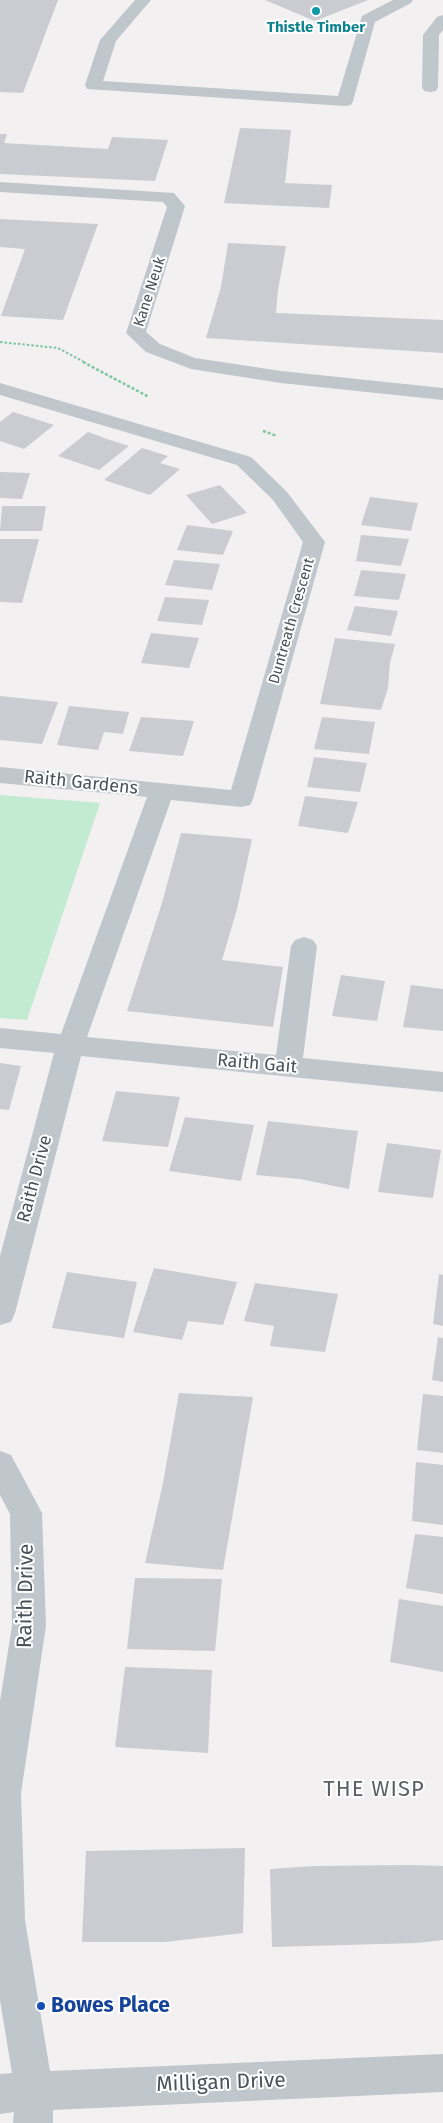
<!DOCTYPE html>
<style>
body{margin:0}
canvas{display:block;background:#f2f0f0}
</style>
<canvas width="443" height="2123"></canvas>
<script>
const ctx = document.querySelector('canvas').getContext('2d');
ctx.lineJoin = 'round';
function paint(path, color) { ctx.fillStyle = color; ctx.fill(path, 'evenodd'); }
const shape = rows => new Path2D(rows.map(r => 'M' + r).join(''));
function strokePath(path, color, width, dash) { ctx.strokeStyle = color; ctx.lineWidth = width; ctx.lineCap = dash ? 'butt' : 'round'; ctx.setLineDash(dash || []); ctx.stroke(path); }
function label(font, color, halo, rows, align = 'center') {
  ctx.font = font + ' "Fira Sans",sans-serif'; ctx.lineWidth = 4; ctx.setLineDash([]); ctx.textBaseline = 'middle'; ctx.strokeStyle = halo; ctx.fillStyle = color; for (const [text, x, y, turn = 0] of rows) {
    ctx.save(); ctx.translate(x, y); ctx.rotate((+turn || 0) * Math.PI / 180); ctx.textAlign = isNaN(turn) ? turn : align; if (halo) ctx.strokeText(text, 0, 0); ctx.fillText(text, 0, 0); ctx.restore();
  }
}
paint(shape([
 [0,795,100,803,27,1020,0,1018]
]), '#c2ebd1');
paint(shape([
 [0,0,58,0,23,93,0,92],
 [265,0,368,0,315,21],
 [240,128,291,130,285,183,332,185,329,208,224,203],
 [0,134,7,134,4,143,108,149,112,137,168,140,155,181,0,174],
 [0,219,98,224,63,320,1,316,25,249,0,247],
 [228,243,286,246,278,290,276,313,443,320,443,353,206,338,221,287],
 [13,412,29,417,54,425,24,449,0,441,0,422],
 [88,432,107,439,129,446,99,470,58,456],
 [142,448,168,456,160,463,180,469,150,495,104,480],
 [0,472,30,473,22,499,0,498],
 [220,485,247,513,212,524,186,495],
 [370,497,418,503,411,531,361,525],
 [2,506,46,506,42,531,0,531],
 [187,525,233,531,223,555,177,550],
 [361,535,409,539,401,566,356,561],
 [0,539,39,539,22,603,0,602],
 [174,560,220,564,212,590,165,585],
 [361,570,406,574,399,600,354,596],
 [165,597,209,600,202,625,157,621],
 [355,606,398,611,391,636,347,630],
 [151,633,199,638,189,668,141,663],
 [335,638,395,644,390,663,388,688,381,710,320,704],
 [0,696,58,702,42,744,0,740],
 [69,706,129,712,123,734,104,732,98,750,57,745],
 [141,717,194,721,183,756,129,751],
 [322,717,375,722,369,754,314,749],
 [314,757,367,763,360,792,307,787],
 [305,796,358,802,348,833,298,826],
 [181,833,252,839,237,909,222,960,283,967,273,1027,127,1011,162,903],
 [341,975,385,981,377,1021,332,1016],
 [411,985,443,989,443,1031,403,1027],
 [0,1063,21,1066,9,1110,0,1109],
 [116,1091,180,1097,168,1147,102,1141],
 [185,1117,254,1125,241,1181,169,1171],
 [268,1121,358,1131,349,1189,300,1179,256,1175],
 [387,1143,441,1150,433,1198,378,1192],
 [154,1268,237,1282,223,1325,188,1321,182,1340,133,1332],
 [67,1272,137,1282,124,1338,52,1328],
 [439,1274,443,1275,443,1326,433,1324],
 [255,1283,338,1294,325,1352,270,1346,274,1326,244,1321],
 [438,1337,443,1338,443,1382,432,1380],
 [179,1393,253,1397,223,1570,145,1563,163,1483],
 [423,1394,443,1396,443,1453,417,1450],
 [416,1462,443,1465,443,1525,412,1521],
 [415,1534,443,1537,443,1594,406,1588],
 [135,1578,222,1579,215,1651,127,1649],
 [399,1599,443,1606,443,1672,390,1662],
 [125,1667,212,1670,208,1753,115,1747],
 [245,1848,243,1933,165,1942,82,1942,86,1851],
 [412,1865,443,1866,443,1940,417,1943,272,1947,270,1869,314,1866]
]), '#caccd2');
strokePath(shape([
 [315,22,331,30],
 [0,342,58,348,86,363]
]), '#7ec6a0', 2, [2.5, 2]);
strokePath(shape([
 [83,362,149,397],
 [263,431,277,436]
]), '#7ec6a0', 2.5, [3, 2]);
paint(shape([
 [135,0,151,0,116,41,103,81,338,96,362,16,393,0,413,0,411,3,375,22,353,101,351,105,345,106,87,89,85,85,100,40,135,0],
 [443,15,443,30,439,35,438,87,436,91,430,92,424,91,422,87,423,35,437,17,443,15]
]), '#bfc7cd');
paint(shape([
 [0,182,174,193,185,206,146,332,160,344,195,358,281,371,443,388,443,400,281,383,191,369,146,352,126,333,167,207,163,202,0,192,0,182],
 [0,383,251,457,287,492,325,542,253,799,250,805,241,807,171,800,87,1037,276,1055,291,946,295,940,304,937,313,940,317,946,303,1058,443,1072,443,1092,81,1056,15,1313,11,1322,0,1325,0,1256,54,1053,0,1048,0,1028,61,1034,147,797,0,783,0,767,231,790,303,542,273,500,237,465,0,395,0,383],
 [0,1451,11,1455,42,1513,46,1626,21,1793,25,1920,50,2071,443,2054,443,2092,53,2110,53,2123,13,2123,14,2112,0,2114,0,2074,12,2073,0,2000,0,1701,12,1626,10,1514,0,1495,0,1451]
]), '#bfc7cd');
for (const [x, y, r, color] of [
 [316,11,5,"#0f9aa8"],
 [41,2006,5,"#1a4fb4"]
]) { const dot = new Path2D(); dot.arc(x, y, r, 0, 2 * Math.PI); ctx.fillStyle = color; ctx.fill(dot); strokePath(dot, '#fff', 2); }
label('bold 15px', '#0d838f', '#fff', [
 ["Thistle Timber",316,28]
]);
label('15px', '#49535b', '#fff', [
 ["Kane Neuk",150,292,-72],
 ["Duntreath Crescent",292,621,-74]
]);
label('18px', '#49535b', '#fff', [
 ["Raith Gardens",81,783,6],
 ["Raith Gait",257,1064,5],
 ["Raith Drive",35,1179,-75]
]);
label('21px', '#49535b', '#fff', [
 ["Raith Drive",26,1596,-89],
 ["Milligan Drive",221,2083,-2]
]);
label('bold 21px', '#164399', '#fff', [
 ["Bowes Place",51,2006]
], 'left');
ctx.letterSpacing = '1px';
label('22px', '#5d6064', '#fff', [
 ["THE WISP",374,1790]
]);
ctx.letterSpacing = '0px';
</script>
